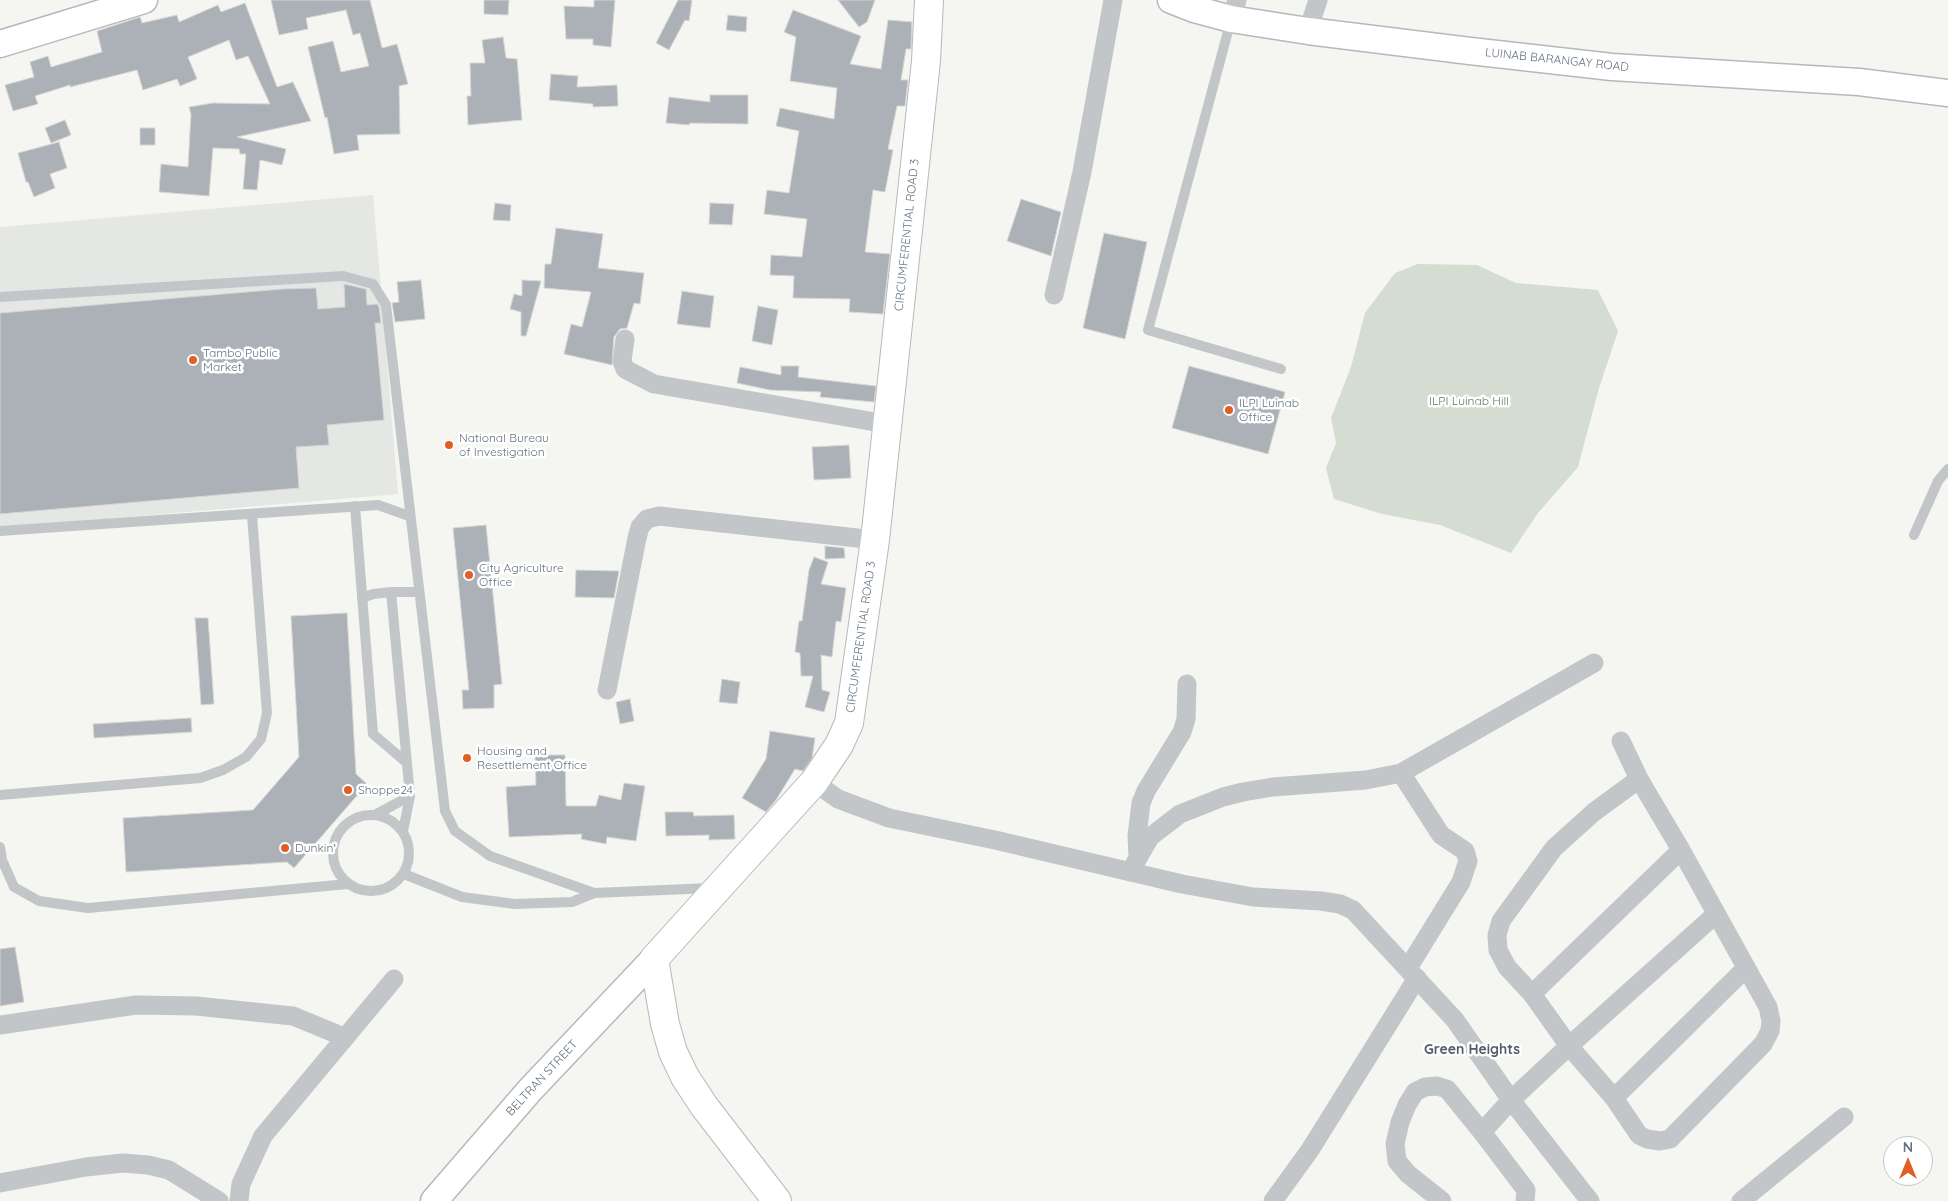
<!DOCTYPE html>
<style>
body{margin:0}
#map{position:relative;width:1948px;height:1201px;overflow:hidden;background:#f5f5f1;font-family:Quicksand,sans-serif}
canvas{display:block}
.north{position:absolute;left:1883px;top:1136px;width:50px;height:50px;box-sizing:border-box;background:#fff;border:1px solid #c1c7cd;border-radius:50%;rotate:0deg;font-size:14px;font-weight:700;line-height:20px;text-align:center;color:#647382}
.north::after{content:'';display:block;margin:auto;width:18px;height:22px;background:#e25e25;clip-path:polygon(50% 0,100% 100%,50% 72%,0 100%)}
</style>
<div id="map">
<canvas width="1948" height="1201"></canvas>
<div class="north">N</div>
</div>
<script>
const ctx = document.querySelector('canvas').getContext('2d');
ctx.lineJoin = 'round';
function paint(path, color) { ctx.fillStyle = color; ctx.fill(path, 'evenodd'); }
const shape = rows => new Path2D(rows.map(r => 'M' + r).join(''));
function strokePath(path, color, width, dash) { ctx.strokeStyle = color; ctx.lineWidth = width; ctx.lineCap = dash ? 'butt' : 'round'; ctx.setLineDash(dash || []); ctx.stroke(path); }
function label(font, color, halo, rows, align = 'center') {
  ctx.font = font + ' Quicksand,sans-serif'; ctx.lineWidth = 5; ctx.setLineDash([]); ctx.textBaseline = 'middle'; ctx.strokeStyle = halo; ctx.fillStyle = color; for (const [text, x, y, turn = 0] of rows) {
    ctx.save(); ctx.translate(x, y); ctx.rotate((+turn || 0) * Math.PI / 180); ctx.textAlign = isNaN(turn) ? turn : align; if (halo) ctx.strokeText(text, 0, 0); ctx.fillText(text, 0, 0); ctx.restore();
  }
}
paint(shape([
 [373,195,398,494,0,528,0,227]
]), '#e5e7e5');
paint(shape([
 [1418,264,1477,265,1516,283,1598,290,1618,331,1599,388,1578,467,1538,513,1511,553,1440,525,1382,514,1334,499,1326,468,1336,443,1331,418,1351,367,1365,313,1395,273]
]), '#d5dcd2');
const building = shape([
 [271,0,370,0,382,48,397,44,408,84,399,86,400,134,357,135,359,150,334,154,327,117,325,118,308,47,333,41,341,72,369,66,360,33,353,35,346,10,306,18,308,29,279,35,271,0],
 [484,0,509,0,508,15,484,14,484,0],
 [594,0,615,0,611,47,593,45,593,39,566,39,564,6,594,7,594,0],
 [678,0,692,0,689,21,685,20,669,50,656,43,678,0],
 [838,0,875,0,867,22,859,27,838,0],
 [245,3,277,87,293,82,311,121,237,137,286,149,282,165,260,160,257,190,243,189,246,154,240,154,239,149,213,148,209,196,159,192,161,164,188,167,191,114,189,107,213,103,270,104,248,56,236,60,229,40,188,57,197,79,180,86,177,79,143,90,137,70,70,87,70,85,35,96,38,104,13,111,5,85,34,77,30,62,48,56,51,67,102,52,97,31,140,17,142,23,177,15,179,22,218,5,221,12,245,3],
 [793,10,861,36,850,64,881,69,888,20,912,22,911,49,906,49,901,80,908,80,905,106,897,106,888,149,893,150,885,192,873,190,865,252,890,254,883,314,849,312,850,299,793,298,794,276,770,275,771,255,802,257,807,219,764,214,767,190,789,193,799,131,776,126,780,108,834,119,837,88,790,81,796,37,784,32,793,10],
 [728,15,747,17,746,32,726,30,728,15],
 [503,37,506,58,517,59,522,120,468,125,467,96,471,96,470,63,485,63,482,40,503,37],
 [551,74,578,76,577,87,617,85,618,106,593,107,593,104,549,100,551,74],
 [710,95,748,95,748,124,690,123,689,125,666,123,669,97,710,102,710,95],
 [65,120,71,135,51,143,45,128,65,120],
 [140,128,155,128,155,145,140,145,140,128],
 [59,142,67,168,50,174,55,188,34,197,28,182,26,182,18,153,59,142],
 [1021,199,1061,212,1051,256,1007,241,1021,199],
 [495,203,511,205,510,221,493,220,495,203],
 [710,203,734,204,732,225,709,224,710,203],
 [556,228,603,234,598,268,644,273,640,304,634,303,627,328,620,329,614,337,612,365,564,354,571,324,582,327,591,292,544,288,545,264,551,264,556,228],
 [1104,233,1147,242,1125,339,1083,328,1104,233],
 [421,280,425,319,395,322,392,303,399,302,397,282,421,280],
 [522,280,541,281,526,336,521,336,521,312,510,309,514,294,522,296,522,280],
 [344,284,366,289,367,305,377,304,379,307,381,323,375,323,384,420,327,425,329,445,296,447,299,488,0,514,0,313,282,289,316,288,318,309,345,307,344,284],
 [682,291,714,296,710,328,677,324,682,291],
 [758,306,778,310,772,345,752,341,758,306],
 [781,366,799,366,798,377,876,386,874,402,820,397,821,392,770,390,737,383,740,367,781,375,781,366],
 [1189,366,1285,392,1268,454,1172,428,1189,366],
 [849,445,851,478,814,480,812,447,849,445],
 [486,525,502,684,494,685,494,708,463,709,462,690,469,690,453,528,486,525],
 [825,546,844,548,845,558,825,559,825,546],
 [814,557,828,562,821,584,846,588,841,622,836,621,832,657,821,655,822,690,830,692,824,712,805,707,813,676,801,676,800,653,795,652,799,621,802,621,809,570,814,557],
 [576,570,619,571,614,598,575,597,576,570],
 [347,613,356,774,367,784,294,868,287,862,126,872,123,818,253,810,299,757,291,616,347,613],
 [195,618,208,618,214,704,201,705,195,618],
 [722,679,740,682,737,704,719,702,722,679],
 [630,699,634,721,620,724,616,702,630,699],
 [191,718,192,732,94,738,93,724,191,718],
 [770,731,815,738,812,758,803,771,795,769,776,800,766,812,742,798,766,759,770,731],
 [535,755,565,755,566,806,596,806,599,795,621,800,624,783,645,786,636,841,607,837,606,844,581,839,582,834,509,837,506,787,536,785,535,755],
 [665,812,693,812,694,816,734,815,735,839,709,840,709,835,666,836,665,812],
 [15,947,24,1002,0,1006,0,949,15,947]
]);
paint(building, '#abb1b7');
strokePath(building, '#d6d6d4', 1);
const secondary = shape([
 [1171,0,1194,9,1231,19,1308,31,1470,51,1612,67,1859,82,1948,93],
 [0,44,144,0],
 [434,1201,530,1090,654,959]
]);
const primary = shape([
 [777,1201,704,1106,685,1077,673,1052,665,1024,654,959,814,782,839,745,849,723,875,540,926,61,929,0]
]);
strokePath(secondary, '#b4b9be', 29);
strokePath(primary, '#b5b9bd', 30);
strokePath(shape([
 [1231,20,1148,330,1281,369],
 [0,297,343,276,373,284,386,305,445,811,455,831,490,856,594,893],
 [355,506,373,734,407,763],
 [0,531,378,505,409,516],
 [1914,535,1938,481,1948,469],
 [362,598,373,594,391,592],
 [0,795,200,778,223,770,246,757,261,739,267,713,252,515],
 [375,815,410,796],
 '333 853a38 38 0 1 1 76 0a38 38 0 1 1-76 0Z',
 [403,831,410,796,391,592,419,592],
 [0,847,2,860,14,887,39,901,88,908,348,884],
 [404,874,462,897,515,904,572,902,594,893,711,888]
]), '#c2c6c9', 10);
strokePath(shape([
 [1231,19,1237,0],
 [1308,31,1318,0],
 [1054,295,1082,172,1113,0],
 [625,339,622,361,625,369,654,384,887,424],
 [607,690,637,538,640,527,647,519,659,516,875,540],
 [1621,741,1639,779,1681,850,1768,1007,1771,1021,1770,1031,1763,1044,1670,1139,1660,1141,1647,1139,1639,1135,1614,1098,1569,1046,1532,994,1507,967,1498,950,1497,935,1501,921,1554,848,1594,812,1639,779],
 [1401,773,1441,835,1465,851,1468,861,1461,882,1408,968],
 [814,782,838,799,889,818,995,840,1182,884,1253,897,1321,901,1340,904,1353,910,1455,1020,1511,1100,1590,1201],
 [1138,856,1137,836,1141,803,1146,791,1182,732,1186,719,1187,684],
 [1130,872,1150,837,1180,814,1223,797,1243,792,1273,787,1366,780,1401,773,1594,663],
 [1532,994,1681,850],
 [0,1025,136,1005,196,1006,293,1016,344,1037],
 [1614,1098,1746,968],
 [1482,1132,1511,1100,1569,1046,1716,914],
 [0,1183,86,1167,123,1163,148,1165,169,1170,219,1201],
 [239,1201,241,1184,263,1136,394,979],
 [1273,1201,1310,1150,1417,978],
 [1442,1201,1408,1174,1397,1161,1395,1144,1400,1122,1407,1105,1415,1092,1425,1087,1437,1086,1447,1089,1482,1132,1526,1190,1525,1201],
 [1741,1201,1844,1117]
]), '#c2c6c9', 19);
strokePath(secondary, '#fff', 26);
strokePath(primary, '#fff', 28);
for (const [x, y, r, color] of [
 [193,360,5,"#e25e25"],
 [1229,410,5,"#e25e25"],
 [449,445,5,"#e25e25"],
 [469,575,5,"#e25e25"],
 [467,758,5,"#e25e25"],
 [348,790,5,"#e25e25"],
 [285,848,5,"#e25e25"]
]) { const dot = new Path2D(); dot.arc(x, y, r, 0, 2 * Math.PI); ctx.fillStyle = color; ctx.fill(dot); strokePath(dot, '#fff', 2); }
label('12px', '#647382', '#fff', [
 ["LUINAB BARANGAY ROAD",1557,60,6],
 ["CIRCUMFERENTIAL ROAD 3",907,235,-84],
 ["CIRCUMFERENTIAL ROAD 3",861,637,-82],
 ["BELTRAN STREET",542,1078,-47]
]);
label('12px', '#647382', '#fff', [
 ["Tambo Public",203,353],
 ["Market",203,367],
 ["ILPI Luinab",1239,403],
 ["Office",1239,417],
 ["National Bureau",459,438],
 ["of Investigation",459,452],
 ["City Agriculture",479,568],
 ["Office",479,582],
 ["Housing and",477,751],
 ["Resettlement Office",477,765],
 ["Shoppe24",358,790],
 ["Dunkin'",295,848]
], 'left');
label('12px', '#667963', '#fff', [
 ["ILPI Luinab Hill",1469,401]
]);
label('bold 14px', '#525c67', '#fff', [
 ["Green Heights",1472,1050]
]);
</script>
